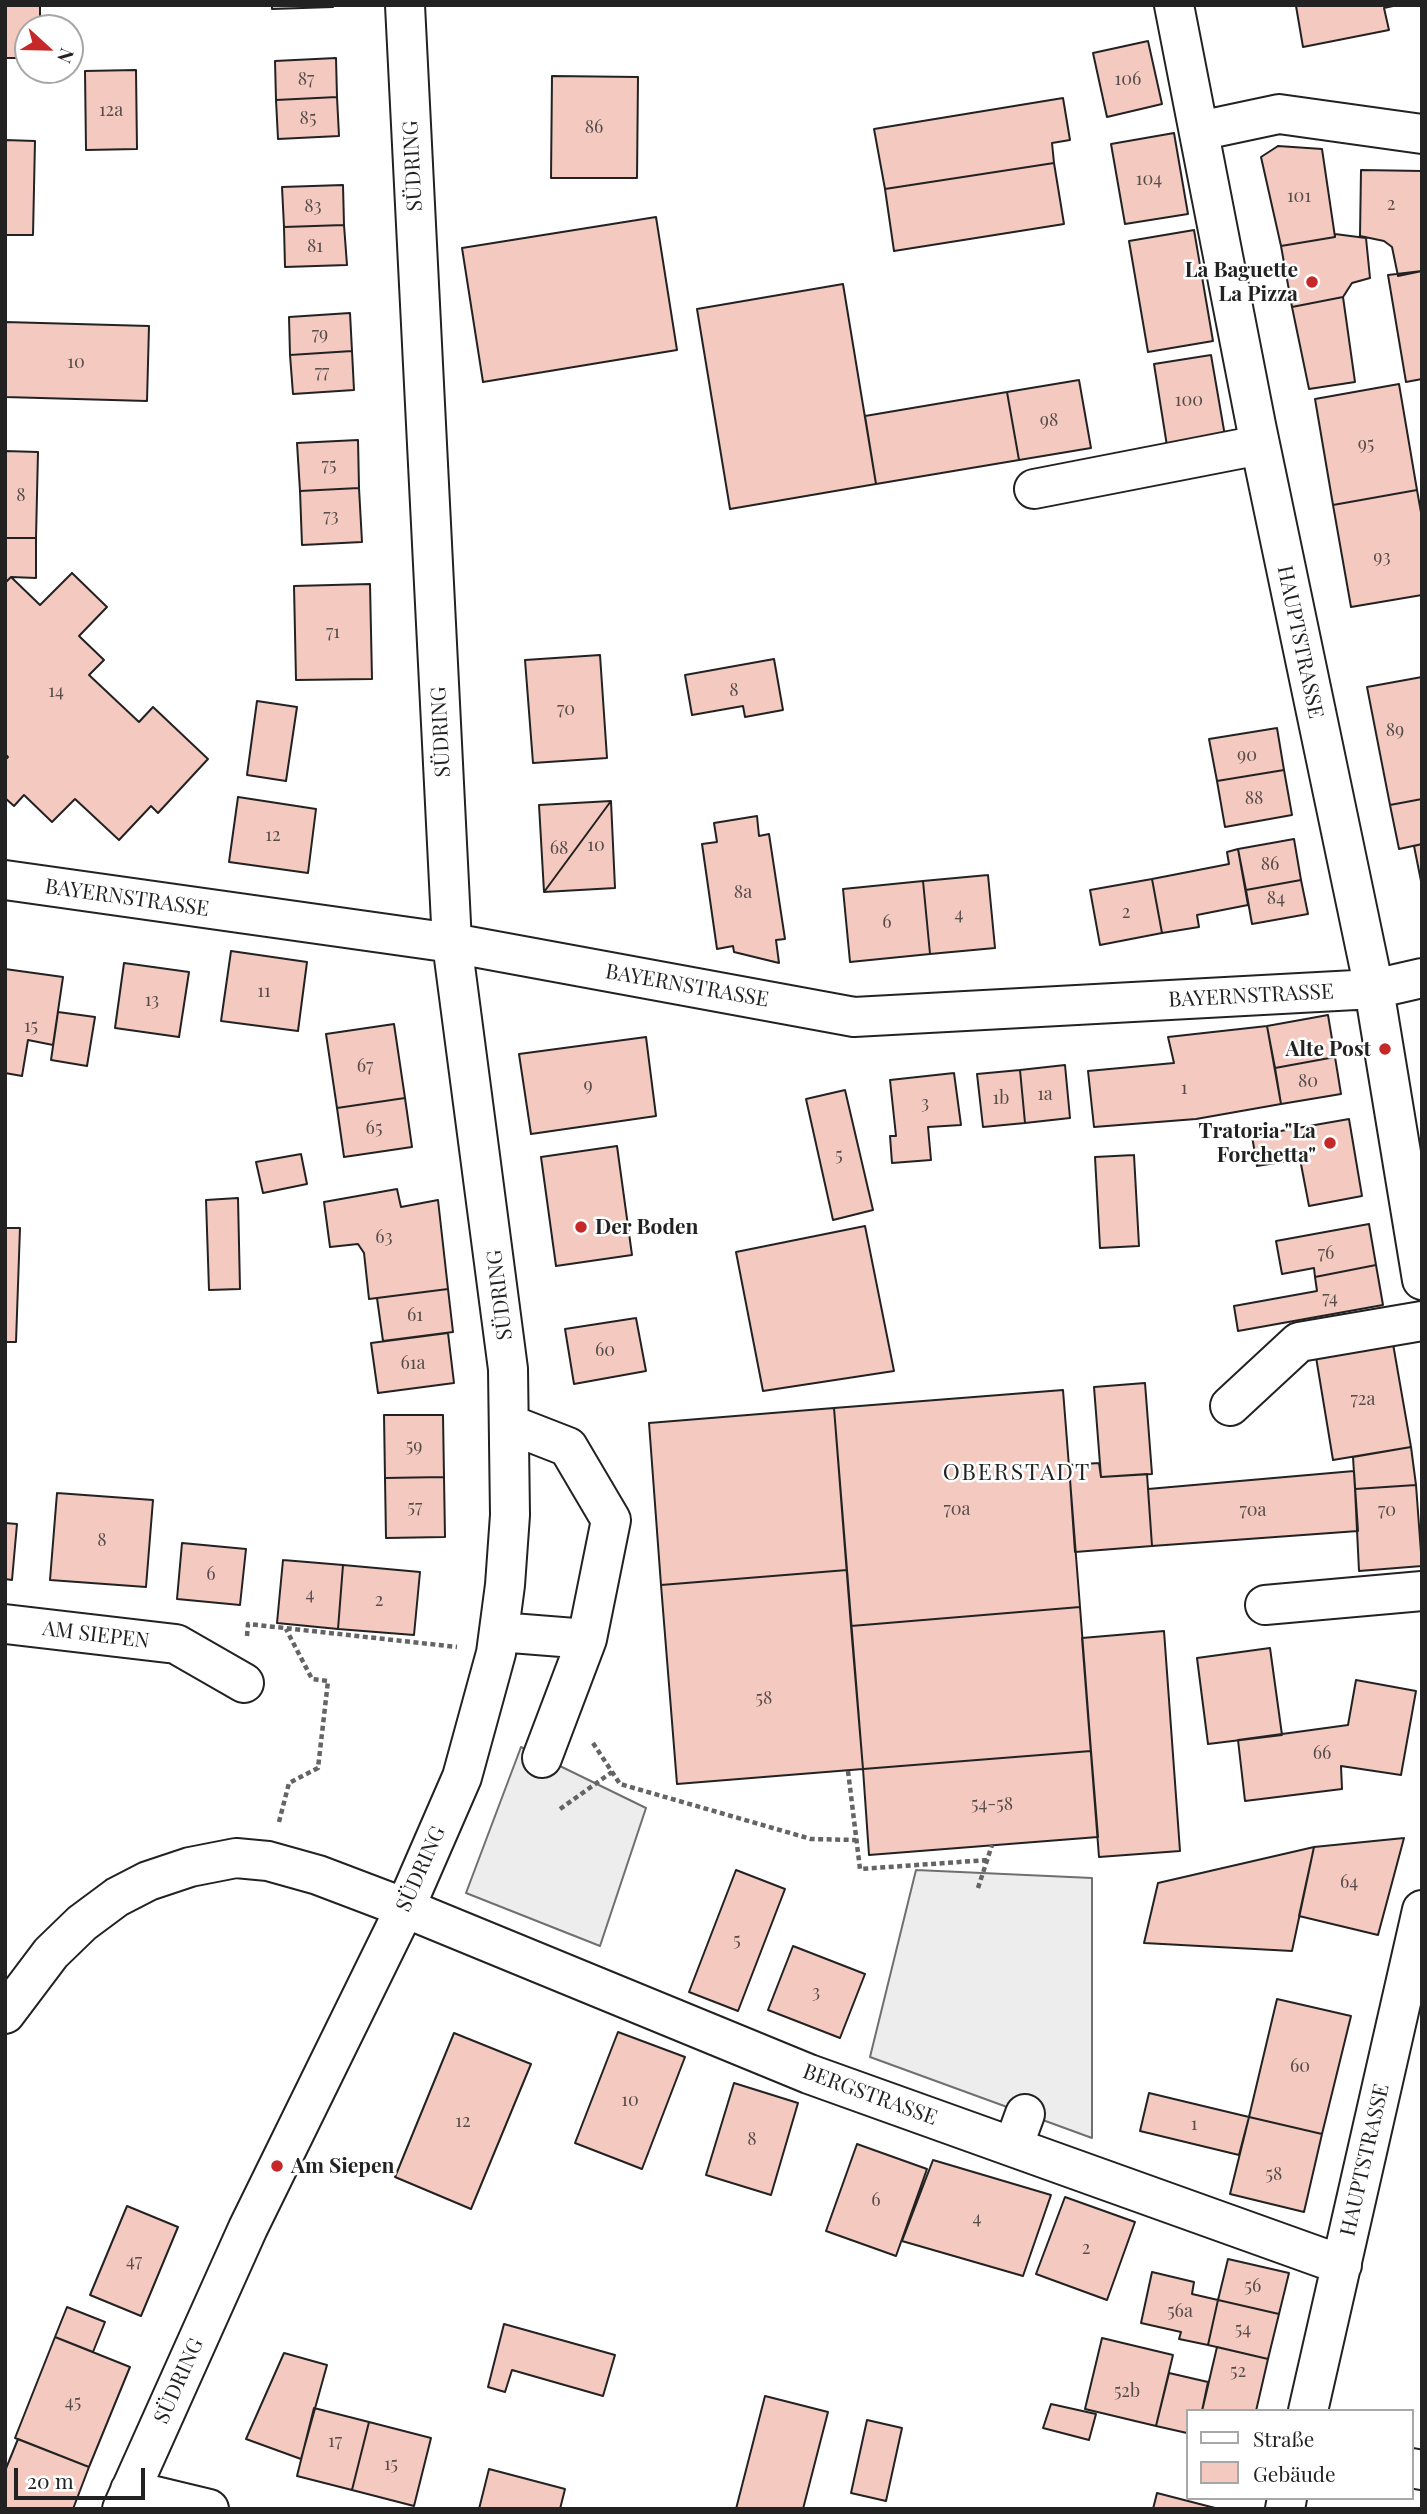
<!DOCTYPE html>
<meta charset="utf-8">
<style>
body{margin:0}
#map{position:relative;width:1427px;height:2514px;overflow:hidden;background:#fff;font-family:"Playfair Display",serif}
canvas{display:block}
.frame{position:absolute;inset:0;border:7px solid #222;pointer-events:none}
.legend{position:absolute;left:1186px;top:2409px;width:228px;height:91px;box-sizing:border-box;background:#fff;border:2px solid #a7a7a7;margin:0;padding:9px 12px;list-style:none;font-size:21px;color:#222}
.legend li{display:flex;align-items:center;gap:14px;height:35px}
.legend b{width:35px;border:2px solid #a7a7a7}
.north{position:absolute;left:14px;top:14px;width:70px;height:70px;box-sizing:border-box;background:#fff;border:2px solid #a7a7a7;border-radius:50%;rotate:112deg;font-size:19px;font-weight:700;line-height:28px;text-align:center;color:#222}
.north::after{content:'';display:block;margin:auto;width:24px;height:32px;background:#c62828;clip-path:polygon(50% 0,100% 100%,50% 72%,0 100%)}
.scale{position:absolute;left:14px;top:2468px;width:131px;height:32px;box-sizing:border-box;border:4px solid #222;border-top:0;padding-left:9px;font-size:21px;line-height:24px;white-space:nowrap;color:#222;-webkit-text-stroke:5px #fff;paint-order:stroke}
</style>
<div id="map">
<canvas width="1427" height="2514"></canvas>
<div class="frame"></div>
<ul class="legend">
<li><b style="height:9px;background:#fff"></b>Straße</li>
<li><b style="height:19px;background:#f3c9c0"></b>Gebäude</li>
</ul>
<div class="north">N</div>
<div class="scale">20 m</div>
</div>
<script>
const ctx = document.querySelector('canvas').getContext('2d');
ctx.lineJoin = 'round';
function paint(path, color) { ctx.fillStyle = color; ctx.fill(path, 'evenodd'); }
const shape = rows => new Path2D(rows.map(r => 'M' + r).join(''));
function strokePath(path, color, width, dash) { ctx.strokeStyle = color; ctx.lineWidth = width; ctx.lineCap = dash ? 'butt' : 'round'; ctx.setLineDash(dash || []); ctx.stroke(path); }
function label(font, color, halo, rows, align = 'center') {
  ctx.font = font + ' "Playfair Display",serif'; ctx.lineWidth = 5; ctx.setLineDash([]); ctx.textBaseline = 'middle'; ctx.strokeStyle = halo; ctx.fillStyle = color; for (const [text, x, y, turn = 0] of rows) {
    ctx.save(); ctx.translate(x, y); ctx.rotate((+turn || 0) * Math.PI / 180); ctx.textAlign = isNaN(turn) ? turn : align; if (halo) ctx.strokeText(text, 0, 0); ctx.fillText(text, 0, 0); ctx.restore();
  }
}
const parking = shape([
 [521,1747,646,1808,600,1946,466,1893,521,1747],
 [916,1870,1092,1878,1092,2138,870,2057,916,1870]
]);
paint(parking, '#ededed');
strokePath(parking, '#6f6f6f', 2);
const building = shape([
 [5,5,40,5,40,28,28,28,28,58,5,58,5,5],
 [272,5,332,5,333,7,272,9,272,5],
 [1296,6,1301,5,1393,6,1384,8,1389,30,1303,47,1296,6],
 [1148,41,1162,104,1107,117,1093,53,1148,41],
 [336,58,337,97,276,100,275,61,336,58],
 [136,70,137,149,86,150,85,71,136,70],
 [552,76,638,77,637,178,551,178,552,76],
 [337,97,339,136,278,139,276,100,337,97],
 [1063,98,1070,140,1052,143,1054,163,885,189,874,129,1063,98],
 [1174,133,1188,214,1125,224,1111,144,1174,133],
 [5,140,35,141,33,235,5,235,5,140],
 [1278,146,1322,149,1335,237,1281,246,1261,157,1278,146],
 [1054,163,1064,224,894,251,885,189,1054,163],
 [1361,170,1422,171,1422,271,1398,276,1392,247,1384,241,1360,236,1361,170],
 [343,185,344,225,284,227,282,187,343,185],
 [656,217,677,350,483,382,462,248,656,217],
 [344,225,347,265,285,267,284,227,344,225],
 [1194,230,1213,341,1148,352,1129,241,1194,230],
 [1335,234,1366,238,1370,278,1352,283,1343,297,1292,307,1281,246,1335,237,1335,234],
 [1422,271,1422,379,1406,382,1388,275,1422,271],
 [843,284,876,484,730,509,697,309,843,284],
 [1343,297,1355,382,1309,389,1292,307,1343,297],
 [350,313,352,351,290,355,289,317,350,313],
 [5,322,149,326,147,401,5,397,5,322],
 [352,351,354,390,293,394,290,355,352,351],
 [1211,355,1225,436,1167,446,1154,364,1211,355],
 [1079,380,1091,448,1019,460,1007,392,1079,380],
 [1399,384,1417,490,1333,505,1315,399,1399,384],
 [1007,392,1019,460,876,484,865,416,1007,392],
 [358,440,359,488,300,491,297,443,358,440],
 [5,451,38,452,36,538,5,538,5,451],
 [359,488,362,542,302,545,300,491,359,488],
 [1417,490,1422,518,1422,595,1351,607,1333,505,1417,490],
 [5,538,36,538,36,578,11,577,5,583,5,538],
 [72,573,107,607,79,636,104,660,89,675,139,722,153,707,208,759,158,813,151,806,119,840,75,799,52,822,24,795,14,806,5,798,5,760,8,757,5,754,5,583,11,577,40,605,72,573],
 [370,584,372,679,296,680,294,586,370,584],
 [600,655,607,758,533,763,525,660,600,655],
 [774,659,783,710,745,717,743,706,692,715,685,675,774,659],
 [1422,677,1422,799,1390,805,1367,687,1422,677],
 [257,701,297,707,286,781,247,775,257,701],
 [1277,728,1284,770,1217,781,1209,739,1277,728],
 [1284,770,1292,815,1225,827,1217,781,1284,770],
 [238,797,316,809,308,873,229,862,238,797],
 [1422,799,1422,844,1399,849,1390,805,1422,799],
 [611,801,615,888,544,892,611,801],
 [611,801,544,892,539,805,611,801],
 [757,816,759,836,769,834,785,939,776,940,779,963,734,952,733,946,717,949,702,844,717,842,714,823,757,816],
 [1294,839,1301,880,1246,890,1238,849,1294,839],
 [1422,844,1422,886,1414,846,1422,844],
 [1238,849,1248,905,1197,915,1199,927,1162,933,1152,879,1229,864,1227,852,1238,849],
 [988,875,995,948,930,954,923,881,988,875],
 [1152,879,1162,933,1100,945,1090,890,1152,879],
 [1301,880,1308,914,1252,924,1246,890,1301,880],
 [923,881,930,954,850,962,843,889,923,881],
 [231,951,307,962,298,1031,221,1021,231,951],
 [124,963,189,972,179,1037,115,1028,124,963],
 [5,969,63,977,53,1045,28,1040,22,1076,5,1073,5,969],
 [58,1012,95,1017,87,1066,51,1060,58,1012],
 [1328,1015,1335,1057,1275,1068,1267,1026,1328,1015],
 [394,1024,405,1098,337,1108,326,1034,394,1024],
 [1267,1026,1281,1104,1196,1119,1094,1127,1088,1071,1174,1063,1168,1037,1267,1026],
 [646,1037,656,1116,531,1134,519,1054,646,1037],
 [1335,1057,1341,1094,1281,1104,1275,1068,1335,1057],
 [1065,1065,1070,1118,1025,1123,1020,1070,1065,1065],
 [1020,1070,1025,1123,983,1127,977,1074,1020,1070],
 [954,1073,961,1125,928,1127,931,1160,892,1163,890,1136,896,1136,890,1080,954,1073],
 [845,1090,873,1210,833,1220,806,1099,845,1090],
 [405,1098,412,1147,344,1157,337,1108,405,1098],
 [1349,1119,1362,1196,1309,1206,1300,1159,1257,1166,1252,1136,1349,1119],
 [617,1146,632,1255,556,1266,541,1157,617,1146],
 [301,1154,307,1184,263,1193,256,1162,301,1154],
 [1134,1155,1139,1246,1100,1248,1095,1157,1134,1155],
 [397,1189,401,1207,438,1200,448,1289,369,1299,364,1253,358,1244,330,1247,324,1202,397,1189],
 [238,1198,240,1289,209,1290,206,1200,238,1198],
 [1369,1224,1376,1265,1315,1277,1314,1268,1282,1274,1276,1241,1369,1224],
 [865,1226,894,1371,763,1391,736,1252,865,1226],
 [5,1228,20,1228,16,1342,5,1342,5,1228],
 [1376,1265,1383,1305,1238,1331,1234,1306,1317,1291,1315,1277,1376,1265],
 [448,1289,453,1332,383,1341,377,1298,448,1289],
 [636,1318,646,1371,574,1384,565,1329,636,1318],
 [448,1333,454,1383,378,1393,371,1343,448,1333],
 [1392,1338,1411,1447,1333,1460,1315,1351,1392,1338],
 [1145,1383,1152,1474,1101,1477,1094,1387,1145,1383],
 [1063,1390,1080,1607,851,1626,834,1408,1063,1390],
 [834,1408,847,1570,661,1585,649,1423,834,1408],
 [384,1415,443,1415,444,1477,385,1478,384,1415],
 [1411,1447,1416,1485,1355,1489,1353,1457,1411,1447],
 [1099,1463,1101,1477,1147,1474,1152,1546,1075,1552,1069,1465,1099,1463],
 [1354,1471,1358,1531,1152,1546,1148,1489,1354,1471],
 [444,1477,445,1537,386,1538,385,1478,444,1477],
 [1416,1485,1422,1566,1359,1571,1355,1489,1416,1485],
 [57,1493,153,1500,146,1587,50,1580,57,1493],
 [5,1523,17,1524,12,1580,5,1579,5,1523],
 [182,1543,246,1549,240,1605,177,1599,182,1543],
 [283,1560,343,1565,338,1629,277,1623,283,1560],
 [343,1565,420,1572,414,1635,338,1629,343,1565],
 [847,1570,863,1769,677,1784,661,1585,847,1570],
 [1080,1607,1091,1751,863,1769,851,1626,1080,1607],
 [1164,1631,1180,1851,1099,1857,1082,1638,1164,1631],
 [1270,1648,1282,1735,1208,1744,1197,1658,1270,1648],
 [1356,1680,1416,1691,1401,1775,1341,1766,1342,1789,1245,1801,1238,1740,1348,1725,1356,1680],
 [1091,1751,1098,1837,869,1855,863,1769,1091,1751],
 [1404,1838,1378,1935,1299,1916,1314,1847,1404,1838],
 [1314,1847,1292,1951,1144,1943,1158,1883,1314,1847],
 [736,1870,785,1889,738,2011,689,1992,736,1870],
 [793,1946,865,1974,840,2038,768,2010,793,1946],
 [1277,1999,1351,2016,1322,2134,1249,2117,1277,1999],
 [618,2032,685,2057,642,2169,575,2143,618,2032],
 [454,2033,531,2064,471,2209,395,2177,454,2033],
 [734,2083,798,2103,771,2195,706,2175,734,2083],
 [1149,2093,1249,2117,1239,2155,1140,2131,1149,2093],
 [1249,2117,1322,2134,1304,2212,1230,2194,1249,2117],
 [857,2144,927,2169,896,2256,826,2231,857,2144],
 [933,2160,1051,2195,1023,2276,902,2241,933,2160],
 [1065,2197,1135,2222,1107,2300,1036,2274,1065,2197],
 [127,2206,178,2227,141,2316,90,2295,127,2206],
 [1228,2259,1289,2273,1279,2314,1218,2300,1228,2259],
 [1152,2272,1194,2282,1192,2294,1218,2300,1208,2345,1179,2339,1181,2332,1141,2323,1152,2272],
 [1218,2300,1279,2314,1268,2359,1208,2345,1218,2300],
 [67,2307,105,2322,93,2352,55,2337,67,2307],
 [504,2324,615,2355,603,2396,512,2370,505,2392,488,2387,504,2324],
 [55,2337,130,2367,89,2467,15,2438,55,2337],
 [1102,2338,1173,2355,1156,2426,1085,2409,1102,2338],
 [1217,2347,1268,2359,1256,2411,1202,2411,1217,2347],
 [284,2353,327,2365,301,2459,246,2439,284,2353],
 [1169,2373,1208,2382,1202,2411,1187,2411,1187,2433,1156,2426,1169,2373],
 [765,2396,828,2412,803,2509,736,2509,765,2396],
 [1051,2404,1096,2414,1089,2440,1043,2428,1051,2404],
 [314,2408,369,2422,352,2490,297,2476,314,2408],
 [867,2420,902,2428,886,2501,851,2493,867,2420],
 [369,2422,431,2438,414,2506,352,2490,369,2422],
 [18,2439,89,2467,73,2509,5,2509,5,2471,18,2439],
 [489,2469,565,2489,560,2509,479,2509,489,2469],
 [1157,2493,1219,2509,1153,2509,1157,2493]
]);
paint(building, '#f3c9c0');
strokePath(building, '#222', 2);
const minor = shape([
 [1174,5,1256,425,1374,989,1422,1280],
 [1199,131,1279,114,1422,134],
 [1034,489,1260,445],
 [5,880,452,943,854,1017,1374,989,1422,978],
 [1230,1406,1299,1342,1422,1321],
 [1265,1605,1422,1591],
 [5,1624,176,1644,244,1683],
 [499,1632,587,1639,611,1520,568,1447,509,1424],
 [542,1758,587,1639],
 [5,2014,51,1953,82,1923,117,1897,148,1881,190,1867,236,1858,268,1861,318,1875,405,1908,809,2074,1342,2265],
 [1013,2147,1025,2114],
 [1308,2411,1422,1910],
 [1411,2468,1422,2470],
 [130,2490,209,2509],
 [122,2509,248,2228,405,1908,462,1777,496,1653,505,1585,510,1515,508,1369,452,943,405,5],
 [1285,2509,1287,2498]
]);
strokePath(minor, '#222', 42);
strokePath(shape([
 [247,1636,248,1624,457,1647],
 [593,1743,620,1784,811,1839,856,1840],
 [848,1771,860,1869,988,1860],
 [560,1809,612,1772],
 [279,1822,289,1783,318,1768,328,1681,312,1679,286,1629],
 [978,1888,992,1845]
]), '#646464', 4.5, [5, 3.5]);
strokePath(minor, '#fff', 38);
for (const [x, y, r, color] of [
 [1312,282,7,"#c62828"],
 [1385,1049,7,"#c62828"],
 [1330,1143,7,"#c62828"],
 [581,1227,7,"#c62828"],
 [277,2166,7,"#c62828"]
]) { const dot = new Path2D(); dot.arc(x, y, r, 0, 2 * Math.PI); ctx.fillStyle = color; ctx.fill(dot); strokePath(dot, '#fff', 2.5); }
label('18px', '#564c4a', null, [
 ["87",306,79],
 ["106",1128,79],
 ["12a",111,110],
 ["85",308,118],
 ["86",594,127],
 ["104",1149,179],
 ["101",1299,196],
 ["2",1391,204],
 ["83",313,206],
 ["81",315,246],
 ["79",320,334],
 ["10",76,362],
 ["77",322,372],
 ["100",1189,400],
 ["98",1049,420],
 ["95",1366,444],
 ["75",329,465],
 ["8",21,495],
 ["73",331,516],
 ["93",1382,557],
 ["71",333,632],
 ["8",734,690],
 ["14",56,691],
 ["70",566,709],
 ["89",1395,730],
 ["90",1247,755],
 ["88",1254,798],
 ["12",273,835],
 ["10",596,845],
 ["68",559,848],
 ["86",1270,864],
 ["8a",743,892],
 ["84",1276,898],
 ["2",1126,912],
 ["4",959,914],
 ["6",887,922],
 ["11",264,991],
 ["13",152,1000],
 ["15",31,1026],
 ["67",365,1066],
 ["80",1308,1081],
 ["9",588,1085],
 ["1",1184,1088],
 ["1a",1045,1094],
 ["1b",1001,1098],
 ["3",925,1103],
 ["65",374,1128],
 ["5",839,1155],
 ["63",384,1237],
 ["76",1326,1253],
 ["74",1330,1298],
 ["61",415,1315],
 ["60",605,1350],
 ["61a",413,1363],
 ["72a",1363,1399],
 ["59",414,1446],
 ["57",415,1507],
 ["70a",957,1509],
 ["70a",1253,1510],
 ["70",1387,1510],
 ["8",102,1540],
 ["6",211,1574],
 ["4",310,1594],
 ["2",379,1600],
 ["58",764,1698],
 ["66",1322,1753],
 ["54-58",992,1804],
 ["64",1349,1882],
 ["5",737,1940],
 ["3",816,1992],
 ["60",1300,2066],
 ["10",630,2100],
 ["12",463,2121],
 ["1",1194,2124],
 ["8",752,2139],
 ["58",1274,2174],
 ["6",876,2200],
 ["4",977,2218],
 ["2",1086,2248],
 ["47",134,2261],
 ["56",1253,2286],
 ["56a",1180,2311],
 ["54",1243,2329],
 ["52",1238,2371],
 ["52b",1127,2391],
 ["45",73,2402],
 ["17",335,2441],
 ["15",391,2464]
]);
label('21px', '#222', '#fff', [
 ["SÜDRING",413,166,-93],
 ["HAUPTSTRASSE",1300,642,78],
 ["SÜDRING",441,732,-93],
 ["BAYERNSTRASSE",127,898,8],
 ["BAYERNSTRASSE",687,986,10],
 ["BAYERNSTRASSE",1251,996,-3],
 ["SÜDRING",500,1295,-97],
 ["AM SIEPEN",96,1635,7],
 ["SÜDRING",421,1869,-66],
 ["BERGSTRASSE",870,2095,20],
 ["HAUPTSTRASSE",1365,2160,-77],
 ["SÜDRING",179,2381,-66]
]);
label('bold 21px', '#222', '#fff', [
 ["La Baguette",1298,270],
 ["La Pizza",1298,294],
 ["Alte Post",1371,1049],
 ["Tratoria \"La",1316,1131],
 ["Forchetta\"",1316,1155],
 ["Der Boden",595,1227,"left"],
 ["Am Siepen",291,2166,"left"]
], 'right');
ctx.letterSpacing = '2px';
label('23px', '#222', '#fff', [
 ["OBERSTADT",1017,1473]
]);
ctx.letterSpacing = '0px';
</script>
